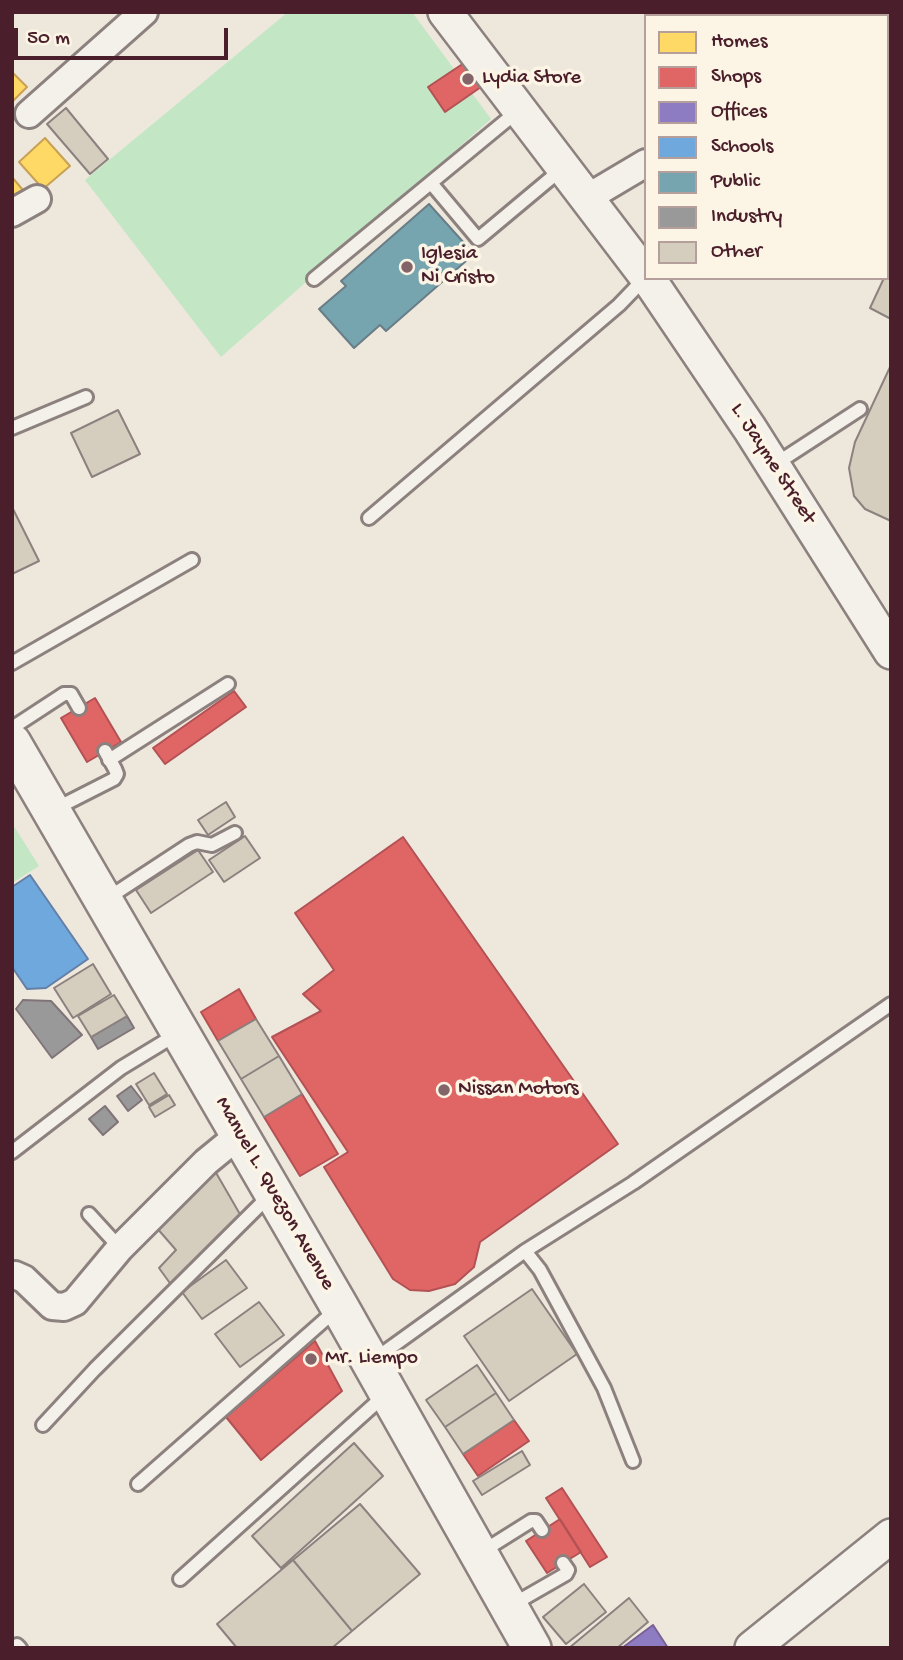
<!DOCTYPE html>
<style>
body{margin:0}
#map{position:relative;width:903px;height:1660px;overflow:hidden;background:#ede7dc;font-family:"Gochi Hand",sans-serif}
canvas{display:block}
.frame{position:absolute;inset:0;border:14px solid #4a1f2b;pointer-events:none}
.legend{position:absolute;left:644px;top:14px;width:245px;height:266px;box-sizing:border-box;background:#fcf5e5;border:2px solid #b59f9b;margin:0;padding:9px 12px;list-style:none;font-size:21px;color:#4a1f2b}
.legend li{display:flex;align-items:center;gap:14px;height:35px}
.legend b{width:35px;border:2px solid #b59f9b}
.scale{position:absolute;left:14px;top:28px;width:214px;height:32px;box-sizing:border-box;border:4px solid #4a1f2b;border-top:0;padding-left:9px;font-size:21px;line-height:24px;white-space:nowrap;color:#4a1f2b;-webkit-text-stroke:5px #fcf5e5;paint-order:stroke}
</style>
<div id="map">
<canvas width="903" height="1660"></canvas>
<div class="frame"></div>
<ul class="legend">
<li><b style="height:19px;background:#ffd966"></b>Homes</li>
<li><b style="height:19px;background:#e06666"></b>Shops</li>
<li><b style="height:19px;background:#8e7cc3"></b>Offices</li>
<li><b style="height:19px;background:#6fa8dc"></b>Schools</li>
<li><b style="height:19px;background:#76a5af"></b>Public</li>
<li><b style="height:19px;background:#999"></b>Industry</li>
<li><b style="height:19px;background:#d5cebf"></b>Other</li>
</ul>
<div class="scale">50 m</div>
</div>
<script>
const ctx = document.querySelector('canvas').getContext('2d');
ctx.lineJoin = 'round';
function paint(path, color) { ctx.fillStyle = color; ctx.fill(path, 'evenodd'); }
const shape = rows => new Path2D(rows.map(r => 'M' + r).join(''));
function strokePath(path, color, width, dash) { ctx.strokeStyle = color; ctx.lineWidth = width; ctx.lineCap = dash ? 'butt' : 'round'; ctx.setLineDash(dash || []); ctx.stroke(path); }
function label(font, color, halo, rows, align = 'center') {
  ctx.font = font + ' "Gochi Hand",sans-serif'; ctx.lineWidth = 7; ctx.setLineDash([]); ctx.textBaseline = 'middle'; ctx.strokeStyle = halo; ctx.fillStyle = color; for (const [text, x, y, turn = 0] of rows) {
    ctx.save(); ctx.translate(x, y); ctx.rotate((+turn || 0) * Math.PI / 180); ctx.textAlign = isNaN(turn) ? turn : align; if (halo) ctx.strokeText(text, 0, 0); ctx.fillText(text, 0, 0); ctx.restore();
  }
}
paint(shape([
 [288,12,412,12,491,119,221,357,85,180],
 [12,823,39,866,12,883]
]), '#c3e6c5');
const homes = shape([
 [12,72,27,87,12,102,12,72],
 [45,138,70,166,43,189,19,162,45,138],
 [12,177,27,195,12,207,12,177]
]);
paint(homes, '#ffd966');
strokePath(homes, '#c9a154', 2);
const shops = shape([
 [464,63,481,87,445,112,428,87,464,63],
 [234,691,246,707,165,764,153,748,234,691],
 [95,698,121,742,87,762,61,718,95,698],
 [403,837,618,1144,480,1242,474,1267,455,1284,429,1291,410,1290,393,1279,324,1167,348,1152,272,1037,321,1011,303,994,334,970,295,913,403,837],
 [239,989,256,1019,218,1041,201,1012,239,989],
 [302,1094,338,1154,300,1176,264,1117,302,1094],
 [315,1341,342,1391,261,1460,226,1417,315,1341],
 [514,1420,529,1441,478,1476,463,1454,514,1420],
 [562,1488,607,1557,590,1567,546,1498,562,1488],
 [560,1519,581,1552,547,1573,526,1541,560,1519]
]);
paint(shops, '#e06666');
strokePath(shops, '#b35154', 2);
const offices = shape([
 [653,1625,668,1648,622,1648,653,1625]
]);
paint(offices, '#8e7cc3');
strokePath(offices, '#7a6095', 2);
const schools = shape([
 [30,875,88,959,46,988,27,989,12,967,12,887,30,875]
]);
paint(schools, '#6fa8dc');
strokePath(schools, '#647fa7', 2);
const public = shape([
 [429,204,474,254,386,331,380,325,354,348,319,309,346,286,341,281,429,204]
]);
paint(public, '#76a5af');
strokePath(public, '#697d87', 2);
const industry = shape([
 [23,1000,51,1001,82,1035,52,1058,16,1009,23,1000],
 [127,1016,134,1028,98,1049,91,1037,127,1016],
 [131,1086,142,1100,128,1111,117,1096,131,1086],
 [105,1106,118,1122,103,1135,89,1119,105,1106]
]);
paint(industry, '#999');
strokePath(industry, '#817478', 2);
const building = shape([
 [66,108,108,159,90,174,47,124,66,108],
 [891,265,891,319,870,308,884,278,887,278,891,265],
 [891,365,891,521,865,509,854,496,849,468,855,442,891,365],
 [118,410,140,454,92,477,71,433,118,410],
 [12,507,39,561,12,574,12,507],
 [226,802,235,817,208,835,198,820,226,802],
 [245,836,260,858,224,882,209,860,245,836],
 [198,850,213,872,151,913,136,890,198,850],
 [93,964,111,994,73,1018,54,988,93,964],
 [114,995,127,1016,91,1037,78,1016,114,995],
 [256,1019,279,1056,241,1079,218,1041,256,1019],
 [279,1056,302,1094,264,1117,241,1079,279,1056],
 [154,1073,167,1094,149,1105,136,1084,154,1073],
 [169,1095,175,1105,155,1117,149,1107,169,1095],
 [215,1171,241,1216,172,1286,159,1268,176,1250,156,1227,215,1171],
 [226,1260,247,1288,202,1319,182,1292,226,1260],
 [532,1289,577,1354,509,1401,464,1336,532,1289],
 [259,1302,284,1335,240,1367,215,1334,259,1302],
 [477,1365,496,1393,445,1427,426,1400,477,1365],
 [496,1393,514,1420,463,1454,445,1427,496,1393],
 [354,1443,383,1476,281,1568,252,1536,354,1443],
 [522,1451,530,1465,482,1495,473,1481,522,1451],
 [360,1504,420,1574,352,1631,293,1560,360,1504],
 [293,1560,352,1631,332,1648,237,1648,217,1624,293,1560],
 [584,1584,606,1612,566,1644,543,1617,584,1584],
 [629,1598,648,1622,617,1648,569,1648,629,1598]
]);
paint(building, '#d5cebf');
strokePath(building, '#8c817e', 2);
const service = shape([
 [772,12,774,16],
 [431,183,478,239,563,168],
 [314,279,519,110],
 [12,428,86,397],
 [774,465,860,409],
 [369,518,619,305,646,277],
 [12,663,192,560],
 [12,728,64,694,71,694,79,708],
 [109,760,228,684],
 [55,809,114,779,117,774,115,769,105,751],
 [105,900,189,845,197,842,212,845,235,833],
 [12,1152,121,1068,177,1034],
 [89,1214,120,1248],
 [525,1251,540,1270,604,1388,633,1461],
 [372,1361,525,1251,633,1183,891,1004],
 [43,1425,95,1369,269,1196],
 [138,1484,337,1309],
 [480,1553,531,1521,536,1521,542,1530],
 [180,1579,386,1394],
 [512,1605,566,1574,568,1570,563,1563],
 [17,1645,20,1648]
]);
const minor = shape([
 [887,19,891,17],
 [29,114,144,12],
 [587,198,646,163],
 [12,213,37,199],
 [12,1276,15,1275,24,1279,52,1306,64,1307,75,1302,120,1248,206,1162,239,1135]
]);
const tertiary = shape([
 [445,12,646,276],
 [648,278,750,429,891,652],
 [752,1648,891,1536]
]);
const secondary = shape([
 [12,743,339,1306,532,1648]
]);
strokePath(service, '#8c817e', 18);
strokePath(minor, '#8c817e', 32);
strokePath(tertiary, '#8c817e', 38);
strokePath(secondary, '#8c817e', 42);
strokePath(service, '#f4f0ea', 12);
strokePath(minor, '#f4f0ea', 26);
strokePath(tertiary, '#f4f0ea', 33);
strokePath(secondary, '#f4f0ea', 37);
for (const [x, y, r, color] of [
 [468,79,7,"#836569"],
 [407,267,7,"#836569"],
 [444,1090,7,"#836569"],
 [311,1359,7,"#836569"]
]) { const dot = new Path2D(); dot.arc(x, y, r, 0, 2 * Math.PI); ctx.fillStyle = color; ctx.fill(dot); strokePath(dot, '#fcf5e5', 2.5); }
label('21px', '#4a1f2b', '#fcf5e5', [
 ["Lydia Store",482,79],
 ["Iglesia",421,255],
 ["Ni Cristo",421,279],
 ["Nissan Motors",458,1090],
 ["Mr. Liempo",325,1359]
], 'left');
label('21px', '#4a1f2b', '#fcf5e5', [
 ["L. Jayme Street",772,464,57],
 ["Manuel L. Quezon Avenue",274,1194,60]
]);
</script>
